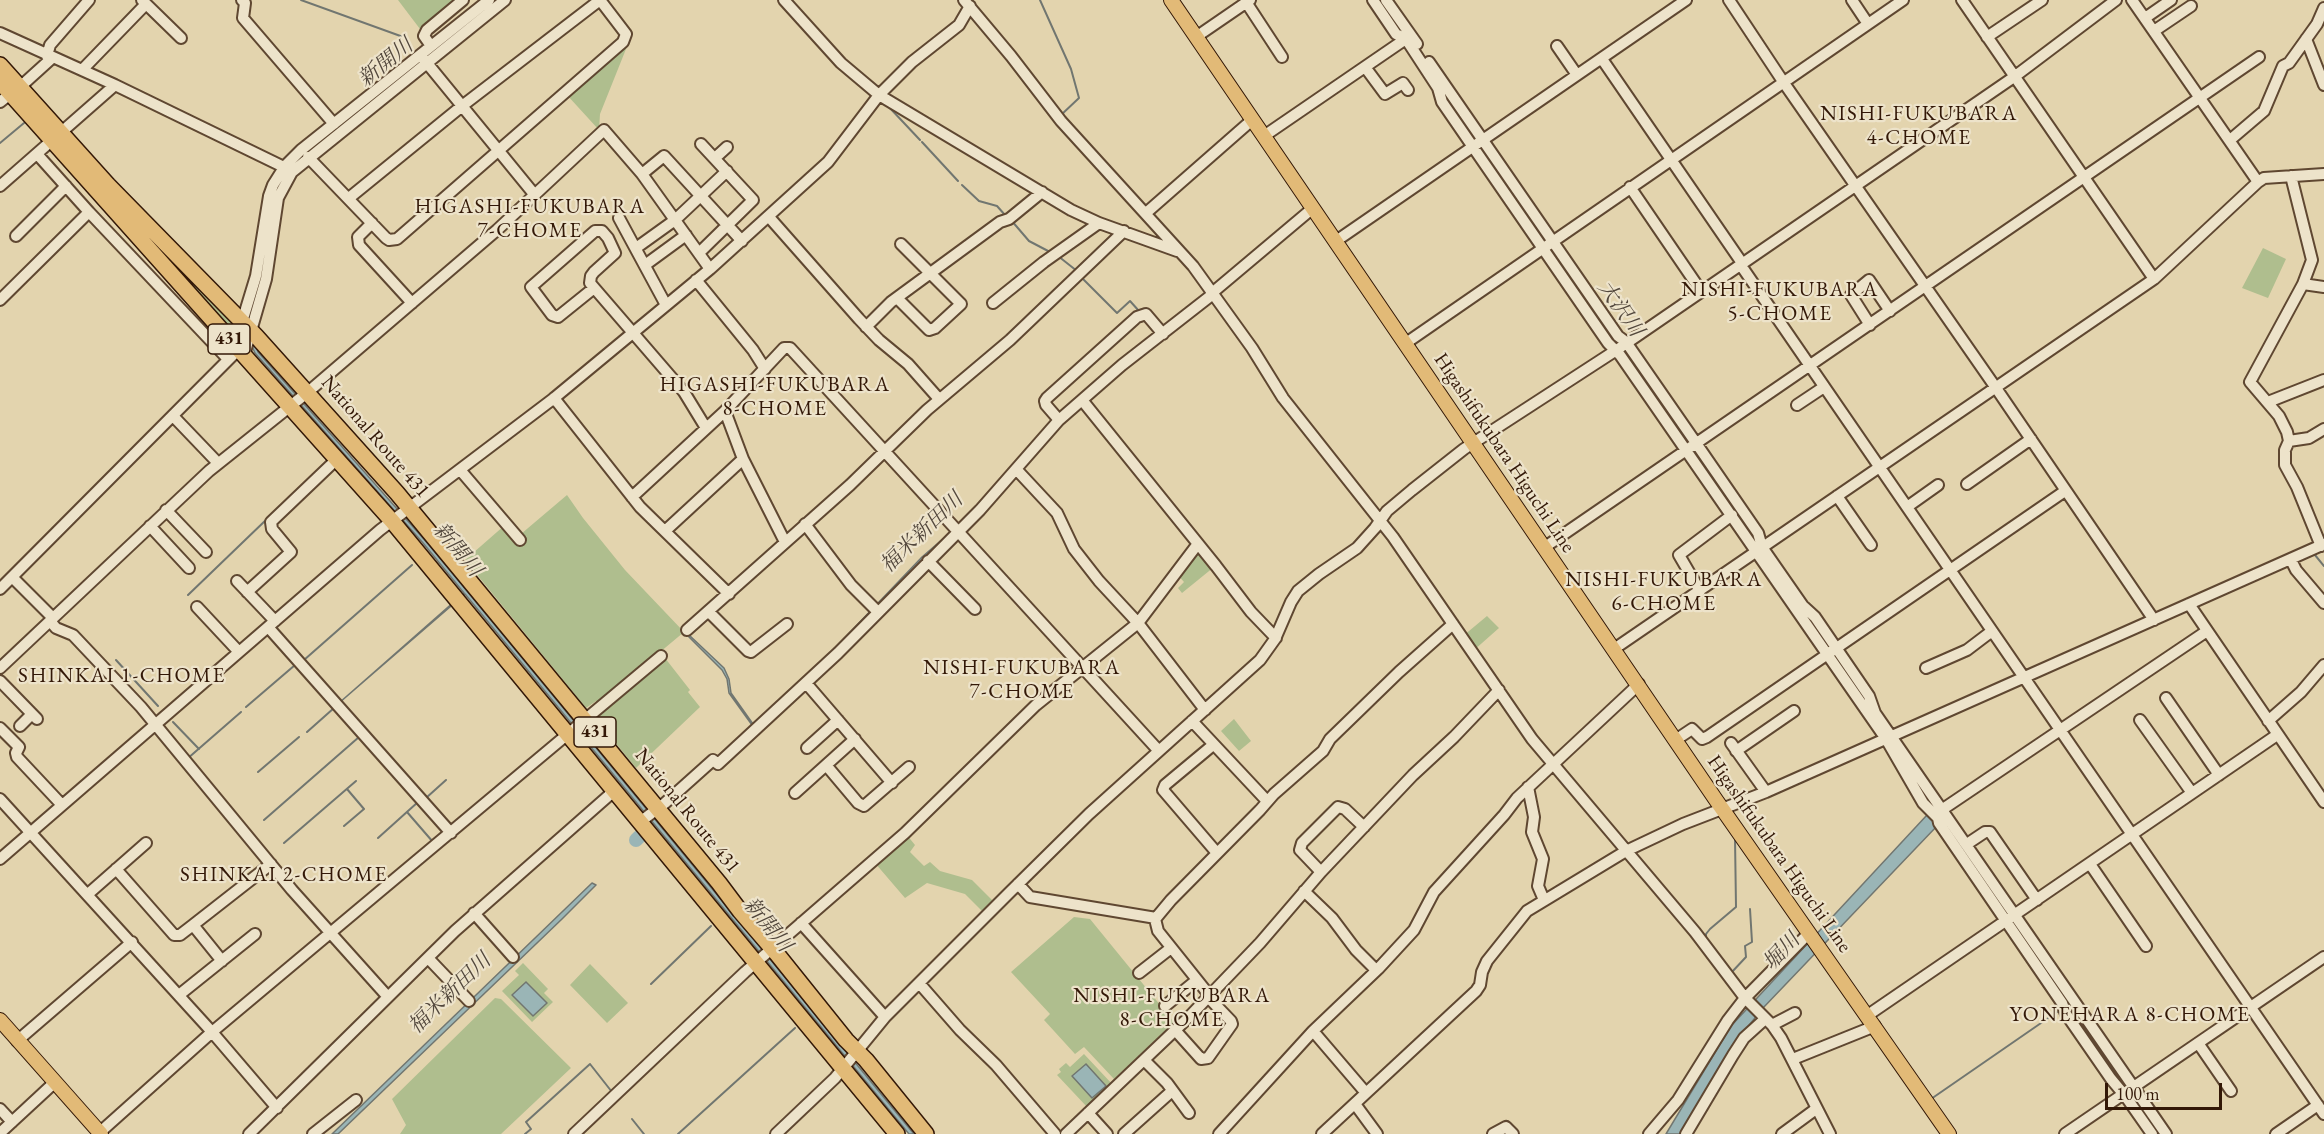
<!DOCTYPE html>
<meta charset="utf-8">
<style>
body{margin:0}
#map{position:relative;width:2324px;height:1134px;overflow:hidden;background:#e3d4ae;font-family:"EB Garamond",serif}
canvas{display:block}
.scale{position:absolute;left:2105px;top:1083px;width:117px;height:27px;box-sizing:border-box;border:3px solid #331807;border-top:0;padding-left:8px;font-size:18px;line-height:21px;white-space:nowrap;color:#331807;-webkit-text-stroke:4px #ede3ca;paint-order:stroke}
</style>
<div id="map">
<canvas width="2324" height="1134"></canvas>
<div class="scale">100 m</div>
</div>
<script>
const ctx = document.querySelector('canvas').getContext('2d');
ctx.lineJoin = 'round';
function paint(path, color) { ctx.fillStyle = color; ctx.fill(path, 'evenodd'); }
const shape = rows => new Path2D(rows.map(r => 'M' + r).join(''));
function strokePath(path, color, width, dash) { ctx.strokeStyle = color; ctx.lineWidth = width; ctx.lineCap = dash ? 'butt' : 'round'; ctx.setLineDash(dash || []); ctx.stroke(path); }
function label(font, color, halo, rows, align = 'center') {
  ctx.font = font + ' "EB Garamond","Noto Serif JP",serif'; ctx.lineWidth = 4.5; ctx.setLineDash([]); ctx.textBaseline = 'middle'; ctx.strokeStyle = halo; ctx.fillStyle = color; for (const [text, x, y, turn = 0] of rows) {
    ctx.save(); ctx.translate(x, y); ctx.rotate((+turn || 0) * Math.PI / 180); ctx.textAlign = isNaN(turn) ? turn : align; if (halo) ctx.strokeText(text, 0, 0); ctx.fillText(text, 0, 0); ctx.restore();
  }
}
paint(shape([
 [398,0,455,0,420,29],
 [628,44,600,114,599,130,567,95],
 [89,172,188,273,236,327,233,334],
 [2263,248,2286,259,2268,298,2242,288],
 [567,495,583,518,625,570,684,632,598,704,596,701,586,708,465,560,505,525,521,534],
 [1197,547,1214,567,1182,593,1178,588,1184,582,1177,574],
 [1487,616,1499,628,1473,651,1463,636],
 [665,658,690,690,688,692,700,707,636,768,594,717],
 [1234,719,1251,741,1239,751,1221,731],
 [906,834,915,845,910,852,924,866,930,862,940,871,972,880,994,902,983,912,965,894,927,883,905,898,875,863],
 [1074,917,1090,919,1174,1022,1114,1079,1084,1047,1075,1054,1044,1020,1050,1014,1011,972],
 [523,963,548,989,544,993,553,1002,532,1022,502,991,519,975,515,971],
 [590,964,628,1003,607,1023,570,985],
 [495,998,501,999,571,1068,501,1134,400,1134,406,1125,392,1099],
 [1084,1054,1113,1085,1088,1108,1057,1075,1061,1072,1059,1069,1066,1063,1070,1067]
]), '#afbe8e');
const water = shape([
 [493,0,500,0,286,175,255,342,258,352,430,546,914,1134,909,1134,465,594,339,703,464,593,423,543,255,353,250,342,250,311,273,192,293,161,493,0],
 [1452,100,1627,350,1758,541,1754,543,1446,103,1452,100],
 [1125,362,1008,476,868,619,718,757,752,725,729,693,727,679,722,670,687,635,688,634,724,668,729,679,731,693,753,724,835,648,922,557,952,531,1125,362],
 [1927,815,1937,826,1763,1008,1738,1039,1682,1134,1666,1134,1731,1026,1927,815],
 [592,883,596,885,562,919,338,1134,332,1134,592,883],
 [526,982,547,1003,533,1016,512,995,526,982],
 [1086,1064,1106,1086,1092,1098,1072,1076,1086,1064]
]);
paint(water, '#9ab5b6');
strokePath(water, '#717670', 1.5);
strokePath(shape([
 [301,0,406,38],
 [1040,0,1071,69,1079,98,1061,115],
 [888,106,920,140],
 [922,142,958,181],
 [0,143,24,123],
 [962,185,979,201,997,206,1005,215],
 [1011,220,1029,241,1050,252],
 [1058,256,1077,271],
 [1081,277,1117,313,1130,301,1139,311],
 [1411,333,1421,327],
 [2315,555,2324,566],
 [188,595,268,518],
 [116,660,158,706],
 [304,660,412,565],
 [246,707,295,665],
 [173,722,199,749],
 [307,732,334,708],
 [187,759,241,712],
 [258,772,299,737],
 [426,798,446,780],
 [407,812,433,842],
 [264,820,359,737],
 [344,826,364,809,347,789],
 [378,838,418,802],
 [284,843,356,781],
 [1706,939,1706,934,1710,929,1736,907,1735,838],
 [1731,973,1746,957,1745,946,1752,942,1750,909],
 [651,984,711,926],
 [1931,1099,2057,1012],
 [632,1119,644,1134],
 [525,1134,531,1129,526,1122,590,1064,612,1092],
 [678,1134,795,1028]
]), '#717670', 2);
strokePath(shape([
 [636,840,639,837]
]), '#9ab5b6', 14);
const minor = shape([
 [142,0,181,38],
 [242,0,245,3,243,18,334,124],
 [784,0,841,63,879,95,1071,210,1099,223,1177,251],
 [964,0,1011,56,1061,121,1193,266,1252,348,1283,398,1393,537,1532,739,1695,932,1745,998,1772,1025,1781,1038,1830,1134],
 [1373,0,1396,34,1406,39,1438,88,1442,102,1608,343,1620,355,1827,654,1886,739,1923,803,1938,818,1939,823,2062,1003,2066,1014,2111,1079,2126,1097,2152,1134],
 [1386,0,1417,44],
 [1729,0,1784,83,1996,388,2154,620],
 [1852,0,1868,24],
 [1962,0,2154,279],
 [2132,0,2258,182],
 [1246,2,1282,57],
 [2145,18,2171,0],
 [2154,31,2191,6],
 [0,33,115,85,290,170],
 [1196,37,1250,0],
 [1987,37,2042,0],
 [2306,39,2324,85],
 [431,46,424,36,427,30,463,0],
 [1557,46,1577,75],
 [47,56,50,45,89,0],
 [422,57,534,194],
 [1602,59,1742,263],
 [1429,62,1618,336,1626,342,1696,443,1758,533,1762,547,1803,606,1815,617,1869,696,1875,713,2166,1134],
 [1365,67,1385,94,1403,83,1408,90],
 [82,70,146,4],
 [20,87,52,58],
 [0,102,10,94],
 [1264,136,1410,36],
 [2230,140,2264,111,2283,66,2289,63,2317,24,2324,8],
 [308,157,386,238,389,240,397,239,623,42,626,34,600,0],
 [715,158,727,147],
 [642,174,664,156,742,241],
 [2291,176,2312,260,2303,284,2250,382,2279,416,2287,432,2289,441,2285,450,2285,465,2297,487,2321,546],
 [0,186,115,85],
 [1630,187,1701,291],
 [349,198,462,106,600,0],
 [89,212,228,359],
 [1146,213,1252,120],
 [769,217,859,319,879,340,908,364,939,399],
 [619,218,666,305],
 [372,223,358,237,359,245,412,303],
 [16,236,66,186],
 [1336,241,1686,0],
 [636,248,675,220,727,171],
 [699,253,753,200,701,144],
 [1740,264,2324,1114],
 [645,265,686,235],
 [696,280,753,350,765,369],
 [2303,284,2324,287],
 [594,288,558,317,552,315,531,287,595,231,602,231,608,238,615,253,594,272,591,276,590,283,684,392,706,428],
 [1212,293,1313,208],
 [897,298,929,330,935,328,961,304,901,244],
 [0,300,89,212,37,154],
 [993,303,1044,262,1099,223],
 [1870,325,1851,295,1869,280,1890,311],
 [866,327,891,302,1000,222,1009,219,1042,192],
 [1406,343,1903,0],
 [235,345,256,276,269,196,273,185,285,166,301,150,489,0],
 [244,355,266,279,278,198,292,172,505,0],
 [554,398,640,507,729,594],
 [1082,400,1216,566,1251,612,1276,638],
 [2268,402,2324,380],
 [1797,405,1824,387],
 [173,416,218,463],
 [1059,420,1046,405,1045,401,1047,398,1137,317,1146,314,1163,334],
 [2289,441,2309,438,2324,429],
 [743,459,785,542],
 [1016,469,1057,513,1074,549,1099,581,1138,623,1205,710],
 [461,471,520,540],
 [1967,484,2031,439],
 [1837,496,1871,545],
 [632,497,724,412,784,348,790,348,1159,751],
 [1907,507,1938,485],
 [166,510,206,552],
 [805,524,851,585,878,612],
 [150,526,189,568],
 [665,531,743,459,725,411],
 [1545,547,2259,57],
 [2291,560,2296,570,2324,603],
 [928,561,975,609],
 [12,577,53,618],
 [237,581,275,621],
 [0,589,239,349],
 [1700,591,1679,555,1732,515],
 [247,592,291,552,272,529,271,522,337,459],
 [2189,604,2324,802],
 [197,607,239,652],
 [709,612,748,651,751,652,787,624],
 [50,621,56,628,73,635,141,707,292,890,388,997],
 [268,627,451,833],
 [687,630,850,485,927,410,1010,340,1124,231],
 [1614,649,2154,279,2258,182,2264,178,2324,174],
 [0,668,209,471,308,392,497,230,604,130,642,174,710,269],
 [1926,668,1967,650,1992,631],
 [0,681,37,719],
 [806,683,892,783],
 [2166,698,2219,775],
 [2140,720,2192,793],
 [1192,721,1267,801],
 [2268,721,2301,692,2324,665],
 [20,726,32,714],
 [0,728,19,747,16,753,17,757,62,805],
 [1677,739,1692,729,1702,739,1707,737,2065,491],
 [1731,743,1766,792],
 [1213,745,1165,785,1163,790,1217,853],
 [807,748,838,720],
 [1736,751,1794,711],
 [826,765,858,803,864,806,909,767],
 [1528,787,1534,817,1532,832,1543,859,1538,886,1544,900],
 [795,793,855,739],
 [0,799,212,1032,277,1108],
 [1943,809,2207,631],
 [640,822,665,803,713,760,718,764,838,653,980,510,1059,420,1122,365,1213,294],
 [1967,844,1985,832,1990,832,2037,900],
 [0,859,380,530,553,399,710,269,828,162,879,95,912,62,959,25,970,6],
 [2090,864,2146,946],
 [116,869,174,935,180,935,193,925],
 [1321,872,1300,850,1302,843,1338,807,1345,809,1364,827],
 [1018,884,1030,897,1156,918,1171,900,1260,810,1274,794,1323,751,1330,739,1399,672,1453,624],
 [1304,891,1332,918,1356,950,1376,970],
 [88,894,146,843],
 [474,913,513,957],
 [1155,919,1158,931,1210,996],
 [801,923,885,1017],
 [428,958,469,1001],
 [222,961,193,925,271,864],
 [1139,973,1171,948],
 [919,983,960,1030,996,1065,1055,1134],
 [179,995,255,934],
 [1165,1006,1197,980],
 [1868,1015,2277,735],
 [1772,1025,1795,1013],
 [1175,1030,1201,1059,1208,1058,1232,1024,1231,1021,1208,997],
 [1313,1031,1366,1093],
 [17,1041,132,942],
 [2198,1043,2231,1091],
 [1793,1059,1875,1026],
 [1144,1060,1167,1083,1189,1113],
 [1355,1104,1377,1134],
 [0,1109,12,1122],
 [1088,1113,1107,1134],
 [0,1133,54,1083],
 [98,1134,212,1032,661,656],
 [249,1134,455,931,614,791],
 [313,1134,356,1100],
 [574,1134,745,972,905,833,1036,705,1138,623,1197,545],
 [776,1134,835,1078,885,1017,1009,893,1089,814,1260,660,1275,639,1291,602,1298,591,1319,574,1357,548,1375,528,1387,511,1412,490,1464,449,1618,349,2014,77,2116,0],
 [1066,1134,1189,1017,1260,943,1321,872,1413,775,1454,737,1499,690],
 [1124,1134,1172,1091],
 [1219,1134,1313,1031,1378,969,1414,930,1434,892,1504,815,1517,798,1639,684],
 [1322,1134,1476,991,1480,985,1482,972,1487,961,1527,911,1626,851,1683,824,1766,792,2324,544],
 [1493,1134,1506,1127,1513,1134],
 [1649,1134,1678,1100,1728,1020,1745,998,1809,933],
 [1686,1134,1733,1055,1744,1038,1765,1019],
 [1782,1134,1816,1109],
 [2065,1134,2324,957],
 [2276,1134,2318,1105]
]);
const major = shape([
 [1171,0,1716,800,1949,1134],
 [0,1020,101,1134]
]);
const highway = shape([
 [0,65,108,185,256,336,397,493,719,883,740,911,777,954,846,1040,866,1060,926,1134],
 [0,82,392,521,897,1134]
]);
strokePath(minor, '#5f4731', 14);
strokePath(major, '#331807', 16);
strokePath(highway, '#331807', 18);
strokePath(minor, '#ede3ca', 10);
strokePath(major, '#e2ba77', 14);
strokePath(highway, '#e2ba77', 15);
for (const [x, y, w] of [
 [229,339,42],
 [595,732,42]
]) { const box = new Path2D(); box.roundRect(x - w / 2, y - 15, w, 30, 4.5); ctx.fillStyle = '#ede3ca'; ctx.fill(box); strokePath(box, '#331807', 1.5); }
label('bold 18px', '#331807', null, [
 ["431",229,339],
 ["431",595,732]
]);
label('20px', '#331807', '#ede3ca', [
 ["National Route 431",375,437,49],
 ["Higashifukubara Higuchi Line",1504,453,56],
 ["National Route 431",687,811,51],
 ["Higashifukubara Higuchi Line",1779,854,55]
]);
label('italic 21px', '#52473c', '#ede3ca', [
 ["新開川",386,63,-39],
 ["大沢川",1620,309,55],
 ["福米新田川",922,533,-44],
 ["新開川",457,550,50],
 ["新開川",767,925,51],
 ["堀川",1782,952,-47],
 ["福米新田川",450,994,-44]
]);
ctx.letterSpacing = '1.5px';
label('21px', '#331807', '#ede3ca', [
 ["NISHI-FUKUBARA",1919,114],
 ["4-CHOME",1919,138],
 ["HIGASHI-FUKUBARA",530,207],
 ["7-CHOME",530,231],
 ["NISHI-FUKUBARA",1780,290],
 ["5-CHOME",1780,314],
 ["HIGASHI-FUKUBARA",775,385],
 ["8-CHOME",775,409],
 ["NISHI-FUKUBARA",1664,580],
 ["6-CHOME",1664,604],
 ["NISHI-FUKUBARA",1022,668],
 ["7-CHOME",1022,692],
 ["SHINKAI 1-CHOME",122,676],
 ["SHINKAI 2-CHOME",284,875],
 ["NISHI-FUKUBARA",1172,996],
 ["8-CHOME",1172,1020],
 ["YONEHARA 8-CHOME",2130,1015]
]);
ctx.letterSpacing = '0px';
</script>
